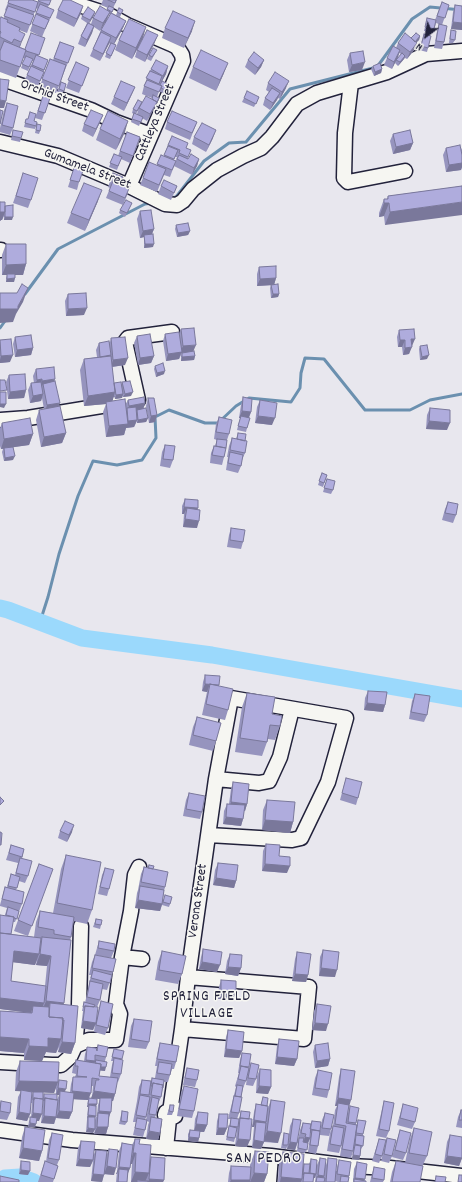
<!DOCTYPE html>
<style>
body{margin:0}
#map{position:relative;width:462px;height:1182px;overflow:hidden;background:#e8e7ee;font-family:Dekko,sans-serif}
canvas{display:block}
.north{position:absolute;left:406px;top:16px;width:40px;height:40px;-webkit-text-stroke:3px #f6f6f2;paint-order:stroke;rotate:212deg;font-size:11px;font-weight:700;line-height:16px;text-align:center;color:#22223b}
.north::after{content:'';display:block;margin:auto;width:14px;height:18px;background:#22223b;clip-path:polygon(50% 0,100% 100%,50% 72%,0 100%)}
</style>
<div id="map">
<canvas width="462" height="1182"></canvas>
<div class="north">N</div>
</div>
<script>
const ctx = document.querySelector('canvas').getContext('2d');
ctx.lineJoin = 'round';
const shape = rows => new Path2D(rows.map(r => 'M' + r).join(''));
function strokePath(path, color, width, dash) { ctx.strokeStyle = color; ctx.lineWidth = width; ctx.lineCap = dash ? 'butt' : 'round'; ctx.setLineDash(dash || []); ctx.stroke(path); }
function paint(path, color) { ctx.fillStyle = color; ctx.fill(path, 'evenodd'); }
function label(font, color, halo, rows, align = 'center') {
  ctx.font = font + ' Dekko,sans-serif'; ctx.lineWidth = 3; ctx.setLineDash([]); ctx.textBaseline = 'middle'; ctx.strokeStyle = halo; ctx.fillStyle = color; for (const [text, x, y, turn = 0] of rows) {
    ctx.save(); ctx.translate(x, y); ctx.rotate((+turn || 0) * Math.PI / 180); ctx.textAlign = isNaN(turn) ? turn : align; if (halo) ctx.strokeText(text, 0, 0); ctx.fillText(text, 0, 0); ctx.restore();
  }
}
strokePath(shape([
 [169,198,176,197,204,161,229,143,246,142,290,89,377,67,412,19,430,7,462,10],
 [25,294,58,249,145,204,152,203],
 [0,328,5,321],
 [40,622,48,597,59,554,78,496,93,461,117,465,142,460,156,438,155,417,169,410,205,423,218,423,236,406,249,398,291,402,300,388,301,373,305,358,324,359,365,410,410,410,430,400,462,394]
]), '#6b90af', 3);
strokePath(shape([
 [0,608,8,610,82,638,212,655,462,699],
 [0,1181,5,1178,20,1177,34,1182]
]), '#9bd9fc', 17);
const minor = shape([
 [72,0,73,3,107,14,127,25,171,44,177,47,182,55,183,61,129,186],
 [0,78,91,110,116,122,151,135],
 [351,83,345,133,344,178,348,182,405,171],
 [0,142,58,156,129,186,165,204,177,205,183,201,193,189,217,170,243,156,261,148,272,137,297,104,317,93,387,72,426,54,462,51],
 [0,250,1,250],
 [0,420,28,418,138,400,125,342,128,338,172,332],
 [216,779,259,783,269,781,280,757,292,709],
 [122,957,142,959],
 [182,1029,304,1039,309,987,188,977],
 [75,1046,89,1040,116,1040,120,1014,116,1004,122,957,131,911,135,875,139,867],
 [0,1062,52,1065,61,1065,70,1057,75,1046,79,1005,81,926],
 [166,1112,165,1115,169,1119,166,1148],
 [169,1119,175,1116,176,1110,171,1105,182,1029,188,977,216,779,231,698,346,718,328,782,301,838,292,840,209,835],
 [0,1130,72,1140,271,1156,350,1166,390,1168,462,1176],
 [269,1182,271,1156],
 [348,1182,350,1166],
 [387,1182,390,1168]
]);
strokePath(minor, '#22223b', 17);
strokePath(minor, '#f6f6f2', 14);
paint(shape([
 [9,0,38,2,39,0,51,0,48,7,51,17,47,25,42,37,30,31,38,9,36,8,27,33,19,30,19,31,21,44,20,47,25,49,45,38,38,56,48,60,41,79,37,88,24,82,33,61,32,61,28,71,21,68,25,58,23,58,16,78,0,72,0,51,1,50,0,50,0,19,4,18,6,11,5,10],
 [103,0,117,0,113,8,112,13,116,15,119,8,123,10,120,17,126,21,123,28,114,44,116,45,110,59,105,57,110,44,109,43,100,61,90,56,101,30,110,15,109,14,107,19,100,31,94,27,92,33,85,47,78,44,81,36,87,23,81,19,82,16,95,12,94,15,89,23,91,24,93,18,107,10,108,8,101,5],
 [442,2,449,5,442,25,444,42,442,49,434,48,437,31,439,24,436,23,433,33,424,31,427,18,435,20],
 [455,5,462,6,462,30,451,29,453,12],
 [58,10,81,13,74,27,56,18],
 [165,28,192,31,184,48,162,38],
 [451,30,455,40,453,43,449,43,450,34],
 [424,34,428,48,427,52,419,50],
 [420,36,419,40,416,42,414,50,407,59,405,58,404,59,398,66,395,63,396,60,392,69,384,65,387,58,396,48,398,43],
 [399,53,401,54,397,60],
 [143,38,132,59,115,50,119,40],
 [60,42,74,47,56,93,40,86,50,59,53,60],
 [155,42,145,62,135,57,137,50],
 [157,50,151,61,147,59,149,55],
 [350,53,362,70,349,72,347,60],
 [248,60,264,60,261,67,255,75,245,67],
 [76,62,89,68,79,93,66,88],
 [168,66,166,74,162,81,170,85,165,94,159,91,157,97,159,98,156,106,155,105,147,121,142,118,139,126,131,122,134,114,132,113,133,109,141,105,136,114,137,114,139,108,152,99,152,98,142,94,144,86,150,71,151,69],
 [373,66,382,69,381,73,374,76,371,69],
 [193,67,224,73,216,91,189,78],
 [61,82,66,84,62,94,57,92],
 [268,83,286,88,280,99,278,98,270,110,263,105,265,98,269,92,266,90],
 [135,87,124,111,111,104,114,97],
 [44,93,51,95,42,120,35,118],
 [259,97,254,107,242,102,244,98],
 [7,103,13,128,10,135,0,132,0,128,4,110],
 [103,115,93,137,82,131,84,124],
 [26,119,34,121,36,126,35,129,24,127],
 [167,122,197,122,190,140,165,129],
 [37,124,40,131,39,134,35,133],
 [100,129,125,132,116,150,96,140],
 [13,130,21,138,20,142,11,140],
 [127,132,140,137,130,163,121,159,117,170,109,167,114,154,118,156],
 [393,134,413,143,410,150,393,154,390,141],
 [194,137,213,138,206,152,192,144],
 [168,145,187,148,188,159,199,159,197,166,192,175,174,166,177,157,175,157,174,160,176,161,170,177,164,175,157,192,140,185,143,178,157,165,161,155,164,156],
 [446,148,461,150,462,148,462,167,461,170,446,172,443,155],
 [75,165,79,182,77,190,68,187],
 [113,173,121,182,128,193,123,205,106,198,110,188,108,187],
 [21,180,31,200,28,208,13,203],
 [161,186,177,186,171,200,158,194],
 [462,186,385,225,384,216,379,217,379,213,384,199,387,199,388,196],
 [98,201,85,231,67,223,71,213],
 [0,202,5,206,12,220,4,220,4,216,2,220,0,220],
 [132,203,125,217,119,213,120,210],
 [140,211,154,229,152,234,153,247,144,248,144,237,140,238,137,219],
 [176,225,190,231,188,235,177,237,175,229],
 [6,244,26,264,23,275,15,275,14,282,6,282,6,278,7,275,2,275,2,255],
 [259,267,276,278,274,285,279,294,278,297,271,298,270,288,271,285,257,286,257,274],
 [68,294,84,315,66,316,65,301],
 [181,329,193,351,195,356,194,360,181,361,181,356,182,353,179,359,166,361,163,341,165,334,179,334],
 [399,330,412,346,411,346,409,354,403,355,402,347,398,347,397,337],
 [137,336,154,356,151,363,138,365,134,343],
 [15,337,33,348,31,355,15,357,13,344],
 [111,338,125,365,112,367,114,383,122,385,122,382,131,396,123,397,123,395,122,398,115,399,114,396,112,401,125,405,128,400,145,403,143,409,148,418,146,422,137,423,137,421,134,427,126,428,124,435,106,437,103,412,106,404,84,406,80,370,84,359,97,357,96,350,99,343,110,342],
 [0,340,10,362,0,363],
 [420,346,427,359,420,360,419,349],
 [155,366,164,374,156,377,154,369],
 [36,369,55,381,59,406,66,433,62,443,41,447,36,420,39,410,44,409,42,398,41,401,30,403,28,390,31,383,34,383,33,376],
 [9,375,26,390,24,398,8,399,6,382],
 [243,397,251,412,249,418,247,428,246,432,237,430,240,418,239,418,241,405],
 [148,398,157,415,155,422,149,423,146,406],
 [260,400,272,425,255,423,257,407],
 [430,408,447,430,426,429,427,415],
 [219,417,229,434,227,440,224,457,222,465,210,463,211,453,214,446,215,446,217,440,214,439,216,424],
 [2,423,33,434,29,445,13,447,13,460,4,461,2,452,3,449,1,449,0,446,0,428],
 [238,433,245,441,245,453,242,460,241,466,238,473,226,470,228,457,227,457,229,446,232,438,236,439],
 [165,445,173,460,170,468,160,466,162,452],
 [322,473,327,475,323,487,318,485],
 [327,479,333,490,331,494,323,492],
 [185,499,197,509,197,528,183,527,184,514,182,514,182,506],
 [448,502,456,515,453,523,442,520,445,509],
 [231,528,243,542,241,549,227,547,229,535],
 [205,675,219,685,219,686,228,710,225,720,202,715,207,692,202,691,203,682],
 [368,691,385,705,383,712,364,710,365,698],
 [247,693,272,714,280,726,275,740,268,739,267,742,262,756,235,752,242,707],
 [415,694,427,715,424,722,409,719,412,701],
 [197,717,216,741,213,751,189,745,193,727],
 [346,778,358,798,356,805,340,800,344,785],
 [233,782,247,804,245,811,244,811,243,819,241,826,223,824,224,811,227,804,229,804,231,789],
 [189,793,202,812,200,819,183,816,186,800],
 [267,800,293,822,290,833,262,830,263,810],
 [60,831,72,832,67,842,58,838],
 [266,844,279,856,287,873,262,871,263,851],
 [11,845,24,849,22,859,28,876,25,883,19,881,16,890,22,904,15,922,13,922,11,934,34,937,36,922,40,911,53,913,61,869,66,855,92,910,87,924,73,921,71,937,70,940,63,1005,75,1043,71,1054,58,1052,59,1047,56,1053,46,1052,42,1061,24,1060,24,1053,0,1051,0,1011,31,1013,0,1009,5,915,7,908,0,906,0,905,3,894,5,887,7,887,11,874,15,875,18,863,6,860],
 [37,960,36,965,47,966,45,986,11,981,13,962,35,965],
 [218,863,236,881,234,888,213,885,215,870],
 [39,864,53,869,28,936,14,931],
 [149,865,153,869,165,887,164,891,163,899,170,904,169,907,162,905,160,911,135,908,137,893,138,890,141,874,144,867,148,868],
 [105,868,109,889,107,896,98,894,102,875],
 [96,919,101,925,100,929,93,927],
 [99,941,114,951,111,958,95,955],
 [203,949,217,972,199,969,201,957],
 [323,950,335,977,319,976,320,957],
 [162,951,182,974,178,984,155,980,158,962],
 [297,952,308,975,306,982,292,981,295,959],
 [230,954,241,968,238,976,225,974,227,961],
 [95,955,113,972,107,990,102,989,100,1000,97,1007,95,1006,96,1020,99,1008,101,1001,108,1028,105,1035,94,1032,95,1024,93,1030,81,1028,83,1011,82,1011,83,1006,84,1002,85,1003,91,975,89,975,92,962],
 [221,980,236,992,233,999,218,999,219,987],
 [317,1004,326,1031,312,1030,314,1011],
 [134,1019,149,1042,146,1049,128,1047,131,1026],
 [228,1030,242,1051,239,1058,224,1057,226,1037],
 [279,1039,297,1059,294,1066,275,1064,277,1046],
 [160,1043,176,1062,174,1069,172,1069,170,1075,168,1082,164,1082,161,1097,158,1104,155,1118,160,1133,158,1140,146,1139,148,1125,149,1122,147,1121,145,1130,143,1137,133,1135,136,1122,133,1122,137,1101,139,1087,142,1080,151,1081,152,1078,155,1078,157,1066,155,1066,158,1050],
 [149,1103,146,1120,145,1120,146,1117],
 [98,1045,106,1057,105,1061,105,1071,100,1070,99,1076,110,1077,112,1065,113,1061,111,1061,114,1049,122,1060,121,1074,118,1082,117,1081,115,1094,113,1101,112,1101,109,1118,108,1127,106,1134,94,1134,95,1129,93,1133,86,1132,88,1107,87,1107,88,1100,73,1099,72,1112,69,1119,56,1118,54,1124,41,1123,43,1105,43,1097,44,1094,56,1094,56,1087,59,1080,65,1092,70,1092,71,1084,73,1077,75,1077,76,1074,72,1073,73,1067,76,1060,84,1061,85,1054,87,1047,96,1049],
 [91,1086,93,1086,92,1098,89,1098],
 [57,1095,59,1095,57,1100],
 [97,1099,100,1099,98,1105,97,1115,95,1120],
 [315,1045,330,1059,328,1066,315,1068,313,1052],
 [242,1053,251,1054,246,1081,243,1088,241,1097,239,1113,237,1119,238,1124,241,1111,249,1119,247,1147,235,1146,237,1129,234,1142,226,1140,228,1130,229,1127,231,1119,228,1119,236,1087,235,1086,239,1073,238,1073,240,1060],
 [20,1061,58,1082,54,1093,39,1092,39,1121,36,1121,35,1127,28,1127,29,1121,31,1118,32,1103,31,1103,32,1095,33,1092,32,1092,30,1114,27,1121,16,1119,18,1097,21,1091,15,1091,16,1072],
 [251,1063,256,1079,253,1086,246,1085,248,1070],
 [187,1068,197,1080,195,1087,183,1085,185,1075],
 [260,1069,271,1087,268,1094,256,1093,257,1076],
 [341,1069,349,1107,346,1123,348,1113,350,1106,356,1123,356,1125,357,1125,358,1120,363,1134,363,1146,361,1149,360,1156,359,1160,352,1159,353,1151,351,1158,340,1156,342,1143,339,1153,327,1151,330,1133,333,1126,335,1110,337,1106,335,1106,339,1077],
 [318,1070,329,1090,327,1098,312,1095,315,1078],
 [184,1086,194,1111,192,1118,177,1116,181,1093],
 [263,1097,268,1108,271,1100,278,1143,264,1142,261,1149,252,1148,254,1127,252,1127,254,1112,256,1104,261,1105],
 [1,1101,10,1113,7,1120,0,1119,0,1103],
 [384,1101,389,1131,386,1138,376,1136,382,1109],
 [403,1104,415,1122,412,1129,397,1125],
 [170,1105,173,1112,172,1115,167,1115],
 [461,1110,462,1110,462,1128,456,1127,458,1117],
 [122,1111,127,1122,125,1125,119,1124,121,1115],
 [198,1112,207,1125,204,1132,200,1132,199,1138,198,1142,188,1141,188,1134,190,1130,194,1131,195,1119],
 [325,1113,331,1129,329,1136,320,1135,318,1146,316,1154,308,1152,310,1137,311,1133,310,1133,310,1138,305,1153,297,1152,298,1142,295,1150,287,1149,290,1126,293,1119,298,1141,300,1130,303,1123,311,1124,312,1121,320,1131,322,1120],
 [219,1114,227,1128,224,1135,216,1135,217,1121],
 [25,1127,42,1151,39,1161,19,1158,22,1137],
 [414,1128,427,1156,422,1167,420,1182,390,1182,392,1172,396,1161,405,1163,410,1139],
 [400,1130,406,1153,403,1160,392,1157],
 [52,1133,59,1160,57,1165,58,1166,53,1182,38,1182,45,1161,46,1162,49,1140],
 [284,1133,288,1145,286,1149,281,1148,283,1137],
 [450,1135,462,1158,459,1166,444,1163,447,1142],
 [387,1138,392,1156,389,1163,381,1161,385,1145],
 [135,1139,139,1144,150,1160,151,1157,164,1180,163,1182,131,1182,132,1164,130,1164,130,1168,128,1172,127,1182,116,1182,119,1151,122,1143,132,1145],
 [379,1139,382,1156,379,1163,372,1161],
 [81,1141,93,1156,96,1150,106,1156,109,1149,114,1175,104,1174,102,1182,91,1181,93,1161,90,1167,76,1166,78,1148],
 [255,1151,267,1174,264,1182,228,1182,229,1173,231,1166,250,1167,250,1165],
 [283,1152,303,1167,304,1164,309,1164,311,1159,317,1165,320,1158,326,1165,328,1158,336,1173,337,1167,339,1160,349,1176,348,1182,338,1182,335,1181,335,1182,315,1182,316,1175,315,1178,313,1178,313,1182,301,1182,301,1181,301,1182,278,1182,279,1163],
 [21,1161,28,1175,19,1174,20,1165],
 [357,1162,364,1181,366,1182,353,1182,354,1169],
 [374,1167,384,1180,383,1182,369,1182,370,1182,372,1174]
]), '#9694be');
paint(shape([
 [83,6,81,13,74,27,77,19],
 [95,12,94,15,89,24,90,20],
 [110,12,107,19,100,31,103,23],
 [126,21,123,28,113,46,116,38],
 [195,21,192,31,184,48,188,38],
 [453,22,462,23,462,30,451,29],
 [94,26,92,33,85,47,87,40],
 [146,27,143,38,132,59,136,48],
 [25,34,21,44,17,53,21,42],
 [158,35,155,42,145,62,147,55],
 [420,36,419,40,412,47,414,43],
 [111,37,109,44,100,61,103,54],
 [417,43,414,50,407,59,410,52],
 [400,50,398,57,392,69,394,62],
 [405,56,404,59,398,66,400,62],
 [264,60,261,67,255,75,258,68],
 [365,62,362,70,349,72,352,65],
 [228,63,224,73,216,91,220,80],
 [168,66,166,74,161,83,163,76],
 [382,69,381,73,374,76,375,72],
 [289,81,286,88,280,99,282,92],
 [135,87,132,94,124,111,127,103],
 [280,93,277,100,270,110,273,103],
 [0,100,6,101,4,108,0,108],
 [157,102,154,109,147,121,150,114],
 [103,115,100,122,93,137,96,129],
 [128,121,125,132,116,150,120,139],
 [216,130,213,138,206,152,209,145],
 [413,143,410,150,393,154,396,147],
 [199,159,197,166,192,175,194,168],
 [462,163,462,167,461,170,446,172,449,165],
 [102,190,98,201,85,231,89,220],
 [462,202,462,215,385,225,390,212],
 [384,203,389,203,384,216,379,217],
 [0,212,5,212,2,220,0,220],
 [5,217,13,217,12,220,4,220],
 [154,229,151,236,144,235,144,237,140,238,143,231],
 [190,231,188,235,177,237,178,233],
 [145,244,154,244,153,247,144,248],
 [26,264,23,275,2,275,6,265],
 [15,278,14,282,6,282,7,279],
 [276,278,274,285,257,286,260,279],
 [28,288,23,302,16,314,13,322,0,323,0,309,18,306],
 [273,294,279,294,278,297,271,298],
 [87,308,84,315,66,316,68,309],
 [411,339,415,339,412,346,408,346],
 [400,340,405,340,402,347,398,347],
 [196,345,193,352,181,353,179,359,166,361,168,354,180,352,183,346],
 [412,347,409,354,403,355,405,348],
 [33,348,31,355,15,357,17,350],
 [13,355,10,362,0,363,0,360,1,356],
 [429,355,427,359,420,360,422,357],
 [154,356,151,363,138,365,140,358],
 [195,356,194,360,181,361,182,357],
 [128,358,125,365,111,367,113,360],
 [165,371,164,374,156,377,157,373],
 [42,379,40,387,34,387,37,380],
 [55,379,53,386,43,384,41,388,40,388,42,381],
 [26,390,24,398,8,399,10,392],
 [115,392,112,403,106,402,106,404,84,406,88,396],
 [133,392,131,396,123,397,125,394],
 [43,394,41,401,30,403,33,396],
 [123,394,122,398,115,399,116,395],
 [60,403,57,410,45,412,47,405],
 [145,403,143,410,137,410,136,411,127,410,129,406],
 [0,404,6,404,4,408,0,407],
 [242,411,251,412,248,419,241,416,240,418,239,418],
 [157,415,155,422,149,423,151,416],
 [258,416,275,418,272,425,255,423],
 [148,418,146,422,137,423,138,420],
 [137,420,134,427,126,428,124,435,106,437,109,426,127,424,128,421],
 [429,421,450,423,447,430,426,429],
 [66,433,62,443,41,447,44,437],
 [33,434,29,445,1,449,4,439],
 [15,456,13,460,4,461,5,458],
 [184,507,198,508,195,515,187,508,184,514,182,514],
 [185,519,199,521,197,528,183,527],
 [205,684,210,684,207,692,202,691],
 [367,703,385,705,383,712,364,710],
 [231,802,247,804,245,811,229,809],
 [226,817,243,819,241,826,223,824],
 [265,820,293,822,290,833,262,830],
 [74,825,72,832,67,842,69,835],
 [265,864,290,866,287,873,262,871],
 [216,878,236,881,234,888,213,885],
 [138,900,162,904,160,911,135,908],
 [14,951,39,954,35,965,11,962],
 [40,954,51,956,47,966,36,965],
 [202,962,220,965,217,972,199,969],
 [228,967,241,968,238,976,225,974],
 [321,968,337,970,335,977,319,976],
 [295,974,308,975,306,982,292,981],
 [221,992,236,992,233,999,218,999],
 [0,998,44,1003,40,1014,33,1006,31,1013,0,1009],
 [46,1001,64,1003,60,1013,50,1003,47,1012,42,1011],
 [83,1021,96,1023,93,1030,81,1028],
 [315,1023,328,1024,326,1031,312,1030],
 [0,1037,29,1039,24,1053,0,1051],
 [48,1038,61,1039,56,1053,46,1052,42,1061,24,1060,29,1046],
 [62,1042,75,1043,71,1054,58,1052],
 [226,1049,242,1051,239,1058,224,1057],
 [277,1057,297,1059,294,1066,275,1064],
 [330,1059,328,1066,315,1068,317,1061],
 [86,1060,95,1061,92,1068,83,1067],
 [95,1066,106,1067,105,1071,94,1070],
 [19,1081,58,1082,54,1093,15,1091],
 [259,1086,271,1087,268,1094,256,1093],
 [58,1088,66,1089,63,1096,60,1091,59,1095,56,1095],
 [72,1091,91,1093,88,1100,70,1099],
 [94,1091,115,1094,113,1101,100,1100,100,1098,100,1099,91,1098],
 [338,1098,351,1100,349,1107,337,1106,338,1103,337,1106,335,1106],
 [88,1104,97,1104,95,1108,89,1105,88,1107,87,1107],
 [59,1111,72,1112,69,1119,56,1118],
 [99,1111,111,1112,108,1119,97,1116],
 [19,1112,30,1114,27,1121,16,1119],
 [33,1113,42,1114,39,1121,30,1120],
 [88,1115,96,1116,94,1119,88,1117,87,1119],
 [44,1116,56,1117,54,1124,41,1123],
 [254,1120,266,1122,263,1129,256,1122,254,1127,252,1127],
 [30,1123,36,1124,35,1127,28,1127],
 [196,1124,207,1125,204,1132,194,1131],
 [97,1127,108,1127,106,1134,94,1134],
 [88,1128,95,1129,93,1133,86,1132],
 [218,1128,227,1128,224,1135,216,1135],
 [149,1131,160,1133,158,1140,146,1139],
 [267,1131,281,1133,278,1143,263,1141],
 [189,1137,199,1138,198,1142,188,1141],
 [305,1137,310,1138,307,1145,303,1144],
 [238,1139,250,1140,247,1147,235,1146],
 [254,1140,264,1142,261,1149,252,1148],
 [290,1142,297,1143,295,1150,287,1149],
 [23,1148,42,1151,39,1161,19,1158],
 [133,1153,136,1153,132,1164,130,1164],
 [353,1155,360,1156,359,1160,352,1159],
 [447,1156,462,1158,459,1166,444,1163],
 [79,1159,93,1160,90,1167,76,1166],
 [107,1166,116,1168,114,1175,104,1174],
 [119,1167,130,1168,127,1176,119,1169,117,1174,116,1174],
 [21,1170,30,1171,28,1175,19,1174],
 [135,1172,149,1173,145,1182,137,1180,137,1182,131,1182],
 [254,1173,267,1174,264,1182,250,1182],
 [93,1174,104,1175,102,1182,91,1181],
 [310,1174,316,1174,315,1178,308,1177],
 [318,1175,324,1176,322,1182,317,1178],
 [281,1177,302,1179,301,1182,280,1182],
 [355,1178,365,1179,364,1182,354,1179,353,1182],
 [149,1179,164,1180,163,1182,148,1182],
 [231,1180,250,1180,250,1182,230,1182]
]), '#7a789b');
const building = shape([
 [9,0,32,0,38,2,35,12,8,3,9,0],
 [39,0,51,0,49,5,38,1,39,0],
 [63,0,70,0,83,6,77,19,58,10,63,0],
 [108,0,116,0,115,3,108,0],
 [442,2,449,5,445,18,437,16,442,2],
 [40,4,54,10,50,18,36,13,40,4],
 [455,5,462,6,462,23,453,22,455,5],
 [8,6,34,15,30,25,4,16,8,6],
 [100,6,110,12,103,23,93,18,100,6],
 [109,6,114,8,112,12,107,9,109,6],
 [88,7,95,12,90,20,82,16,88,7],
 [119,8,123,10,121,14,117,12,119,8],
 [173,11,195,21,188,38,165,28,173,11],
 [111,13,126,21,116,38,101,30,111,13],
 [36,14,49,20,45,29,32,24,36,14],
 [1,17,8,20,7,22,20,28,19,31,25,34,21,42,14,39,12,43,0,37,0,34,1,32,0,31,0,19,1,17],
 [427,18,436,20,434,29,425,27,427,18],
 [129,19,146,27,136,48,119,40,129,19],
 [88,23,94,26,87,40,81,36,88,23],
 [439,24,447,26,444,42,436,41,439,24],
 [147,30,158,35,147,55,137,50,147,30],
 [451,30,456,31,455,40,450,39,451,30],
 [101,32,111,37,103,54,93,49,101,32],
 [31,33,45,38,39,55,26,51,26,50,25,49,31,33],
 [405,33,417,43,410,52,398,43,405,33],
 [416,33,420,36,415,42,411,38,416,33],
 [424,34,431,36,428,48,421,46,424,34],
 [4,41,26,50,20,67,0,60,0,51,4,41],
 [60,42,74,47,68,63,54,58,60,42],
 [111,43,116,45,111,56,106,53,111,43],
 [393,46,400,50,394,62,387,58,393,46],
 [153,48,157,50,152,57,149,55,153,48],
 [201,50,228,63,220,80,193,67,201,50],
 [363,51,365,62,352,65,350,53,363,51],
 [254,52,264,60,258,68,248,60,254,52],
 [402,53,405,56,400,62,396,60,402,53],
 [36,55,48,60,44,70,32,65,36,55],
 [26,56,33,59,29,67,22,64,26,56],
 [50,59,66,65,59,86,42,79,50,59],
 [156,60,168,66,163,76,151,69,156,60],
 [76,62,89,68,82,86,68,80,76,62],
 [380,63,382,69,375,72,373,66,380,63],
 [31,66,44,72,40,81,27,75,31,66],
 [150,71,162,76,159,84,146,78,150,71],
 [275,72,289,81,282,92,268,83,275,72],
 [0,79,9,80,6,101,0,100,0,79],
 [147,80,162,86,159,92,144,86,147,80],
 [121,81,135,87,127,103,114,97,121,81],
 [162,81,170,85,167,91,161,88,162,86,160,85,162,81],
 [61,82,66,84,64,91,59,89,61,82],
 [272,88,280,93,273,103,265,98,272,88],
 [247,91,259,97,256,104,244,98,247,91],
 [44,93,51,95,45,113,38,111,44,93],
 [153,95,159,98,157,102,152,99,153,95],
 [146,96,157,102,150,114,139,108,146,96],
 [138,100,142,102,137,111,133,109,138,100],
 [7,103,18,106,13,128,2,125,7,103],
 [0,110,3,111,0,124,0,110],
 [91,110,103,115,96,129,84,124,91,110],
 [108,111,128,121,120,139,100,129,108,111],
 [172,111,197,122,192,133,167,122,172,111],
 [30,112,36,114,34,121,37,122,36,126,25,123,26,119,28,119,30,112],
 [134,113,143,117,141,122,132,119,134,113],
 [202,123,216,130,209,145,194,137,202,123],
 [37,124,41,125,40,131,36,130,37,124],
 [13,130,23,132,21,138,12,136,13,130],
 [410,130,413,143,396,147,393,134,410,130],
 [127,132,140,137,133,156,120,151,127,132],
 [172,136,188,143,186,148,191,150,188,157,179,153,180,150,168,145,172,136],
 [460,145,462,155,462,163,449,165,446,148,460,145],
 [168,146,178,150,174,159,164,155,168,146],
 [114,154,122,157,118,166,110,163,114,154],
 [191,154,199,159,194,168,177,159,179,155,188,159,191,154],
 [161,155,176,161,172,170,157,164,161,155],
 [149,162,166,169,159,185,143,178,149,162],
 [75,165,84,168,79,182,70,180,75,165],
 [23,173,38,178,31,200,16,196,23,173],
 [113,173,123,177,121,182,130,186,125,198,109,191,113,181,111,180,113,173],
 [164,180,177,186,174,193,161,186,164,180],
 [84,183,102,190,89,220,71,213,84,183],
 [462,186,462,202,390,212,389,203,384,203,384,199,388,199,388,196,462,186],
 [126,200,132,203,127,213,120,210,126,200],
 [0,202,5,202,5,212,0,212,0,221,0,202],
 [13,205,13,217,5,217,5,206,13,205],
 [151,210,154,229,143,231,140,211,151,210],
 [188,223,190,231,178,233,176,225,188,223],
 [153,234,154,244,145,244,144,235,153,234],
 [6,244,26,244,26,264,6,265,6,244],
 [276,266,276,278,260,279,259,267,276,266],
 [7,274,15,274,15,278,7,279,7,274],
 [22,284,28,288,18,306,18,309,0,309,0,293,17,293,22,284],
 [278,284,279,294,273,294,271,285,278,284],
 [86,293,87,308,68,309,68,294,86,293],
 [194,328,196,345,183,346,181,329,194,328],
 [414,329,415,339,411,339,412,347,405,348,405,340,400,340,399,330,414,329],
 [179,332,182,352,168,354,165,334,179,332],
 [150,334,154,356,140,358,137,336,150,334],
 [31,335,33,348,17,350,15,337,31,335],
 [125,337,128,358,113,360,111,338,125,337],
 [11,339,13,355,1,356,0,340,11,339],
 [109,341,111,355,100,357,99,343,109,341],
 [427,345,429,355,422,357,420,346,427,345],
 [194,351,195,356,182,357,182,353,194,351],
 [111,356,115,392,88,396,84,359,111,356],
 [163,363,165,371,157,373,155,366,163,363],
 [54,367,55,379,42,381,42,379,37,380,36,369,54,367],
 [25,374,26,390,10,392,9,375,25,374],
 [0,380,5,380,7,390,0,391,0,380],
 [55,381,60,403,47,405,43,384,55,381],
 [130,381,133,392,125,394,122,382,130,381],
 [41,382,43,394,33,396,31,383,41,382],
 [121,382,123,394,116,395,114,383,121,382],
 [0,392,6,392,6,404,0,404,0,392],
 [144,397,145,403,129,406,128,400,144,397],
 [243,397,252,399,251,412,242,411,243,397],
 [148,398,154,398,157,415,151,416,148,398],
 [125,399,128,424,109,426,106,402,125,399],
 [260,400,277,403,275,418,258,416,260,400],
 [60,406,66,433,44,437,39,410,60,406],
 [136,407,137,420,128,421,127,408,136,407],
 [146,408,148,418,138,420,137,410,146,408],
 [430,408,450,410,450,423,429,421,430,408],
 [241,416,250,418,247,428,238,426,241,416],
 [219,417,232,420,229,434,216,432,219,417],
 [30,418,33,434,4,439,2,423,30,418],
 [238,433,246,434,245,441,237,439,238,433],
 [232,438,247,441,245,453,230,450,232,438],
 [217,439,227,440,226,448,216,446,217,439],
 [165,445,175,446,173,460,163,459,165,445],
 [214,446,226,448,224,457,212,455,214,446],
 [13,447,15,456,5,458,4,448,13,447],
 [230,452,243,455,241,466,228,463,230,452],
 [322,473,327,475,324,483,319,481,322,473],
 [327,479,335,481,333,490,324,488,327,479],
 [185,499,198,500,198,508,184,507,185,499],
 [448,502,458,504,456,515,445,513,448,502],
 [187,508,200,510,199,521,185,519,187,508],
 [231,528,245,530,243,542,230,540,231,528],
 [205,675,220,676,219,685,205,684,205,675],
 [210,684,233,689,228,710,206,704,210,684],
 [368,691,387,692,385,705,367,703,368,691],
 [247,693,275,697,272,714,282,716,280,726,270,725,267,742,240,738,247,693],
 [415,694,430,696,427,715,411,712,415,694],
 [197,717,221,723,216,741,193,735,197,717],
 [346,778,362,782,358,798,342,793,346,778],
 [233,782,249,784,247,804,231,802,233,782],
 [189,793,205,796,202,812,186,809,189,793],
 [0,797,4,801,0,805,0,797],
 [267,800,295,802,293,822,265,820,267,800],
 [227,804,245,805,243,819,226,817,227,804],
 [65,821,74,825,69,835,60,831,65,821],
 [0,832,2,833,1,845,0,845,0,832],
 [266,844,280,845,279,856,290,857,290,866,265,864,266,844],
 [11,845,24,849,22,857,9,853,11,845],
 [66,855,101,862,92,910,57,903,66,855],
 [20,858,32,861,28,876,16,873,20,858],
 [218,863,238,865,236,881,216,878,218,863],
 [39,864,53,869,32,926,18,920,39,864],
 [149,865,154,866,153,869,148,868,149,865],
 [144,867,168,872,165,887,141,882,144,867],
 [105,868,114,870,109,889,100,887,105,868],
 [11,874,20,877,17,888,8,886,11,874],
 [140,886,164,890,162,904,138,900,140,886],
 [5,887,24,892,22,904,2,899,5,887],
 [165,895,172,897,170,904,163,902,165,895],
 [8,907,19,911,17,919,14,918,14,917,6,915,8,907],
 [40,911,74,917,71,937,54,934,54,930,38,927,40,911],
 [0,915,14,917,11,934,0,933,0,915],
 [96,919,102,920,101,925,95,924,96,919],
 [0,933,41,938,39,954,14,951,11,981,46,986,44,1003,0,998,0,933],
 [42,937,71,940,64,1003,46,1001,51,956,40,954,42,937],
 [99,941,115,944,114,951,98,948,99,941],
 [203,949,222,952,220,965,202,962,203,949],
 [323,950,339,952,337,970,321,968,323,950],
 [162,951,186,956,182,974,159,970,162,951],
 [297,952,311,954,308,975,295,974,297,952],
 [230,954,242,955,241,968,228,967,230,954],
 [95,955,116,959,113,972,92,968,95,955],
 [93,970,112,975,110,983,91,978,93,970],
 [221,980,236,981,236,992,221,992,221,980],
 [90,981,103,984,100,1000,87,997,90,981],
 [101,1001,113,1004,108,1028,96,1025,101,1001],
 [84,1002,95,1005,94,1007,85,1006,85,1007,83,1007,84,1002],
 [50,1003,78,1006,75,1043,62,1042,64,1020,62,1020,63,1018,49,1017,50,1003],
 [317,1004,331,1006,328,1024,315,1023,317,1004],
 [33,1006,49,1007,49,1017,63,1018,61,1039,48,1038,48,1047,29,1046,29,1039,0,1037,0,1011,32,1013,33,1006],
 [85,1006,98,1007,96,1023,83,1021,85,1006],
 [134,1019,152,1021,149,1042,131,1039,134,1019],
 [228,1030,244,1032,242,1051,226,1049,228,1030],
 [279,1039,299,1041,297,1059,277,1057,279,1039],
 [160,1043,179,1046,176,1062,157,1059,160,1043],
 [328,1043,330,1059,317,1061,315,1045,328,1043],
 [98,1045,108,1047,106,1057,95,1055,95,1061,86,1060,87,1047,96,1048,97,1051,98,1045],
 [114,1049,124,1051,122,1059,112,1057,114,1049],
 [242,1053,251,1054,249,1067,240,1066,242,1053],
 [114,1058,123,1060,121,1074,112,1073,114,1058],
 [76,1060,101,1064,99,1076,118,1078,115,1094,94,1091,96,1080,99,1080,99,1079,92,1078,91,1093,72,1091,73,1077,87,1077,77,1076,78,1066,75,1066,76,1060],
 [96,1060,107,1062,106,1067,101,1067,101,1064,95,1063,96,1060],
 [20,1061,59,1062,58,1082,19,1081,20,1061],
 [159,1062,172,1064,170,1075,157,1073,159,1062],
 [251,1063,259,1065,256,1079,248,1078,251,1063],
 [241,1066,249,1068,246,1081,238,1079,241,1066],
 [187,1068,199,1070,197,1080,185,1078,187,1068],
 [260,1069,271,1070,271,1087,259,1086,260,1069],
 [341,1069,355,1071,351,1100,338,1098,341,1069],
 [318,1070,332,1073,329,1090,315,1088,318,1070],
 [152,1078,164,1080,163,1088,162,1088,163,1085,153,1083,152,1086,151,1086,152,1078],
 [59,1080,67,1081,66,1089,58,1088,59,1080],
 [142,1080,151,1081,149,1095,140,1094,142,1080],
 [153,1083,163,1085,161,1097,151,1095,153,1083],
 [237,1085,243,1086,241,1097,235,1096,237,1085],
 [184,1086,198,1089,194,1111,179,1109,184,1086],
 [21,1090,32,1092,30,1114,19,1112,21,1090],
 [60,1091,74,1093,72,1112,59,1111,60,1091],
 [33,1092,43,1092,43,1099,34,1098,34,1100,33,1100,33,1092],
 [44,1094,57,1094,57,1100,45,1098,44,1101,44,1094],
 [140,1095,150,1097,146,1117,136,1115,140,1095],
 [234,1096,242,1097,239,1113,231,1112,234,1096],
 [152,1097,159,1099,156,1115,149,1114,152,1097],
 [263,1097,268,1098,267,1106,261,1105,263,1097],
 [34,1098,43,1099,42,1114,33,1113,34,1098],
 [45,1098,58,1100,56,1117,44,1116,45,1098],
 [89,1098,97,1099,97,1104,88,1104,89,1098],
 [100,1098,112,1098,111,1112,99,1111,100,1098],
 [271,1100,285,1102,281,1133,267,1131,271,1100],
 [1,1101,11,1103,10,1113,0,1111,1,1101],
 [384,1101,394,1103,389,1131,379,1129,384,1101],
 [338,1103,349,1105,346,1123,357,1125,353,1151,342,1149,346,1126,335,1124,338,1103],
 [256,1104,268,1106,266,1122,254,1120,256,1104],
 [403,1104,418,1108,415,1122,400,1118,403,1104],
 [89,1105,96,1106,96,1116,88,1115,89,1105],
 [170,1105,174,1105,173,1112,169,1111,170,1105],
 [350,1106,359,1108,356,1123,348,1122,350,1106],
 [461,1110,462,1110,462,1120,459,1120,461,1110],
 [122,1111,128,1112,127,1122,121,1121,122,1111],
 [241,1111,250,1112,249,1119,240,1118,240,1119,241,1111],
 [198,1112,208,1113,207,1125,196,1124,198,1112],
 [98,1113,109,1114,108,1127,97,1127,98,1113],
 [325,1113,334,1115,331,1129,322,1128,325,1113],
 [219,1114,228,1114,227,1128,218,1128,219,1114],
 [30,1117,37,1118,36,1124,30,1123,30,1117],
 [88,1117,95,1117,95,1129,88,1128,88,1117],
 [151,1117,162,1119,160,1133,149,1131,151,1117],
 [137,1118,147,1120,145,1130,135,1128,137,1118],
 [231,1118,239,1119,238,1127,230,1126,231,1118],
 [240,1118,252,1119,250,1140,238,1139,240,1118],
 [293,1119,301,1120,297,1143,290,1142,293,1119],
 [358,1120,366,1121,363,1134,356,1133,358,1120],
 [312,1121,321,1122,320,1131,310,1129,312,1121],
 [256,1122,266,1123,264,1142,254,1140,256,1122],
 [303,1123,311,1124,310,1138,305,1137,306,1134,301,1133,303,1123],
 [229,1126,237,1128,235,1138,227,1137,229,1126],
 [333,1126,344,1128,341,1146,330,1144,333,1126],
 [25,1127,45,1130,42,1151,23,1148,25,1127],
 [414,1128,432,1132,427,1156,409,1153,414,1128],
 [190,1130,200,1131,199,1138,189,1137,190,1130],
 [312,1130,320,1131,318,1146,310,1145,312,1130],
 [400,1130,411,1133,406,1153,395,1150,400,1130],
 [52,1133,63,1135,59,1160,48,1158,52,1133],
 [284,1133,289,1134,288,1145,283,1145,284,1133],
 [356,1135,364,1136,363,1146,355,1144,356,1135],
 [450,1135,462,1137,462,1158,447,1156,450,1135],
 [299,1138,304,1138,303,1142,308,1143,307,1150,298,1148,299,1138],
 [387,1138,396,1140,392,1156,384,1154,387,1138],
 [135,1139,140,1139,139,1144,151,1145,149,1173,135,1172,136,1153,133,1153,135,1139],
 [379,1139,386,1140,382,1156,375,1154,379,1139],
 [81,1141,95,1142,93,1160,79,1159,81,1141],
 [122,1143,133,1145,130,1168,119,1167,122,1143],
 [355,1145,361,1146,360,1156,353,1155,355,1145],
 [109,1149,118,1150,116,1168,107,1166,109,1149],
 [96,1150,107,1151,104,1175,93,1174,96,1150],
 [255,1151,269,1152,267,1174,254,1173,255,1151],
 [283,1152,304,1154,302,1179,281,1177,283,1152],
 [151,1157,165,1158,164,1180,149,1179,151,1157],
 [320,1158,326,1159,324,1176,318,1175,320,1158],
 [328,1158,337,1159,335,1182,326,1182,328,1158],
 [311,1159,317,1160,316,1174,310,1173,311,1159],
 [339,1160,351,1162,349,1176,337,1174,339,1160],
 [21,1161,30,1162,30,1171,21,1170,21,1161],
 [45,1161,58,1166,54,1179,41,1175,45,1161],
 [396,1161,423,1166,420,1182,392,1182,396,1161],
 [357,1162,367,1164,365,1179,355,1178,357,1162],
 [304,1164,310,1164,309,1173,304,1173,303,1175,304,1164],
 [231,1166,251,1167,250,1180,231,1180,231,1166],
 [374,1167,385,1169,384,1180,372,1178,374,1167],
 [119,1169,128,1170,127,1182,118,1182,119,1169],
 [304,1173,314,1174,313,1182,303,1182,304,1173],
 [459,1175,462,1175,462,1182,458,1182,459,1175],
 [0,1176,19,1180,19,1182,0,1182,0,1176],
 [341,1176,349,1177,348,1182,340,1182,341,1176],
 [436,1176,446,1177,445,1182,435,1182,436,1176],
 [317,1177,325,1178,324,1182,316,1182,317,1177],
 [354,1179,366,1181,366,1182,354,1182,354,1179],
 [137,1180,148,1181,148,1182,137,1182,137,1180]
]);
paint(building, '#afacdd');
strokePath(building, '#7a789b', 1);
label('14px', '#22223b', '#f6f6f2', [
 ["Orchid Street",54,97,20],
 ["Cattleya Street",156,123,-67],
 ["Gumamela Street",87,170,21],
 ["Verona Street",199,901,-82]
]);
ctx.letterSpacing = '1px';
label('15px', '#22223b', '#f6f6f2', [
 ["SPRING FIELD",207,998],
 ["VILLAGE",207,1015]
]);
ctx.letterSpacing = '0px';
ctx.letterSpacing = '1px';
label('16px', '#22223b', '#f6f6f2', [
 ["SAN PEDRO",264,1160]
]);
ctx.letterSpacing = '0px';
</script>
